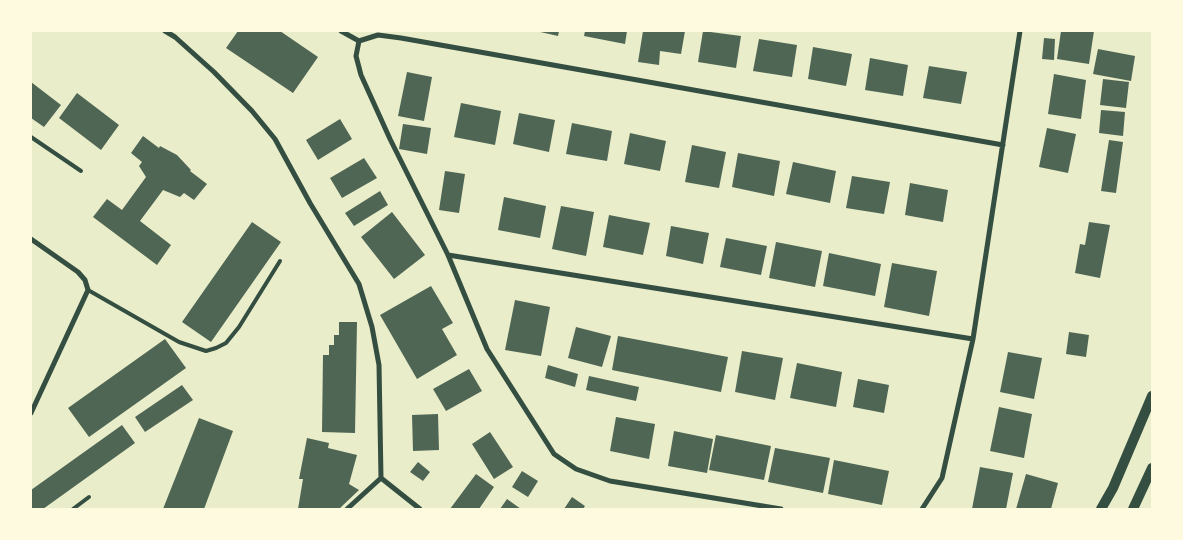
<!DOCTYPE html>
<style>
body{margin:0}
#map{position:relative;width:1183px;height:540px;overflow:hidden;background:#e9edc9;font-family:"IBM Plex Sans",sans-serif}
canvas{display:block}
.frame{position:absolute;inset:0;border:32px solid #fefae0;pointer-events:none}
</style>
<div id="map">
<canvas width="1183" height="540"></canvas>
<div class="frame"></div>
</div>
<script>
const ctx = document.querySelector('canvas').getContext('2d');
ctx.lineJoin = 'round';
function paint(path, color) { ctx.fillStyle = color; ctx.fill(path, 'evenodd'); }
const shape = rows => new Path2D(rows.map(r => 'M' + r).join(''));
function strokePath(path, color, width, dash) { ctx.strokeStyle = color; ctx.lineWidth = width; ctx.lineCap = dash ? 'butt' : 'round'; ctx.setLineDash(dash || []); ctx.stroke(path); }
paint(shape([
 [238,31,280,31,318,57,293,93,226,48],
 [536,31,559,31,558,36],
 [585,31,627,31,625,44,584,36],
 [643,31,685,31,681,54,660,51,659,65,638,62],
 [703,31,741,36,736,68,698,62],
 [1061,31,1094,31,1089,64,1057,59],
 [1044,38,1055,39,1054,60,1042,59],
 [759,39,797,45,792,77,753,71],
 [813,47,852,54,846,86,808,79],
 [1098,49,1135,56,1131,81,1093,74],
 [870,58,908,65,903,96,865,90],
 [929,66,967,72,961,104,923,98],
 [407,72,432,77,424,121,398,116],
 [1054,74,1086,80,1081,119,1048,114],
 [1103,79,1129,82,1126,108,1100,105],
 [31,82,61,105,44,127,31,118],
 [77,93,119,125,101,150,59,118],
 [461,103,501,111,495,145,454,137],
 [1101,110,1125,112,1123,136,1099,133],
 [519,113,555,120,549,152,513,144],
 [340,119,352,139,318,160,306,140],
 [572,123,612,131,607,161,566,154],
 [403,124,431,128,427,154,399,149],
 [1047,128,1076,134,1068,173,1039,167],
 [630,133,666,141,660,171,624,164],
 [143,136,159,148,160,146,177,155,191,170,190,171,207,184,194,200,184,193,180,197,163,190,140,221,171,245,157,265,93,217,107,199,122,210,146,177,139,166,142,162,131,153],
 [1109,140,1123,142,1116,193,1101,191],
 [692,145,726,152,719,188,685,182],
 [738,153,780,161,774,196,732,187],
 [364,158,377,178,342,198,330,178],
 [793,162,836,171,830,203,786,194],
 [445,171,465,174,459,213,439,210],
 [852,176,890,182,884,214,846,208],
 [910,183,948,190,943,222,905,215],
 [380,191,388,205,354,226,345,213],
 [504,197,546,206,540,238,498,230],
 [561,206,594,212,586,256,552,249],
 [392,212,425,255,394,279,361,237],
 [609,215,650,223,643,255,603,247],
 [252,222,281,242,211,342,182,322],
 [1089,222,1110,225,1100,278,1075,273,1080,244,1085,245],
 [671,226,709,233,703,264,666,256],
 [726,238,767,246,761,275,720,267],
 [776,242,822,251,815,287,769,278],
 [829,253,881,264,875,296,823,286],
 [892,263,937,271,929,316,884,307],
 [431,286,453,323,442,329,457,355,417,379,380,315],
 [515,300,550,307,541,356,505,350],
 [339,322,357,322,355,433,322,432,323,355,329,355,329,345,334,345,334,335,339,335],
 [576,327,611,336,602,367,568,358],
 [1069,332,1089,335,1086,357,1066,354],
 [618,336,728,357,721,392,612,370],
 [165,339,186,368,89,437,68,408],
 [742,351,783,358,775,400,735,392],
 [1008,352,1042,358,1034,399,1000,392],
 [797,363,842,372,836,407,790,398],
 [548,365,578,374,575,387,545,378],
 [469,369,482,391,446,411,433,389],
 [589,376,639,387,636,401,586,390],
 [858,379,889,385,884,413,853,407],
 [182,385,193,400,145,432,135,417],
 [999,407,1032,414,1024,458,990,451],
 [438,414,439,450,413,451,412,415],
 [616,417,655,424,649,459,610,451],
 [199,418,233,431,204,509,163,509],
 [122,425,135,443,43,509,31,509,31,490],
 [674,431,713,439,707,473,668,466],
 [490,432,513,467,494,479,472,444],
 [716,435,771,446,764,480,709,470],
 [307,438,329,443,328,448,357,455,349,484,359,490,339,509,298,509,303,479,299,479],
 [775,448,830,458,823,493,768,482],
 [834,460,889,471,882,505,828,494],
 [418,462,430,472,423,481,410,472],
 [980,467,1013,473,1006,509,972,509],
 [522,471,538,481,528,497,512,487],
 [476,474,494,487,479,509,450,509],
 [1026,474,1058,483,1051,509,1016,509],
 [572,497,585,506,583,509,564,509],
 [507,499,521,509,500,509]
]), '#4f6655');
strokePath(shape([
 [31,137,81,171],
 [88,290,179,342,206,351,216,348,226,343,239,327,280,261],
 [73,509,89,497]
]), '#344e41', 4);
strokePath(shape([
 [165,31,175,37,214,72,252,111,275,139,310,203,359,284,372,327,379,365,381,478],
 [341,31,359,41],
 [31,239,78,272,85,280,88,290,31,413],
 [448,255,973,339],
 [381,478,420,509],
 [347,509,381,478],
 [781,509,610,481,576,469,554,454,487,349,448,255,390,139,361,75,356,56,359,41,378,35,401,38,1003,145],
 [922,509,942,478,973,339,1020,31]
]), '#344e41', 5);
strokePath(shape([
 [1101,509,1113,488,1152,396],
 [1133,509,1152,468]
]), '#344e41', 10);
</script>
